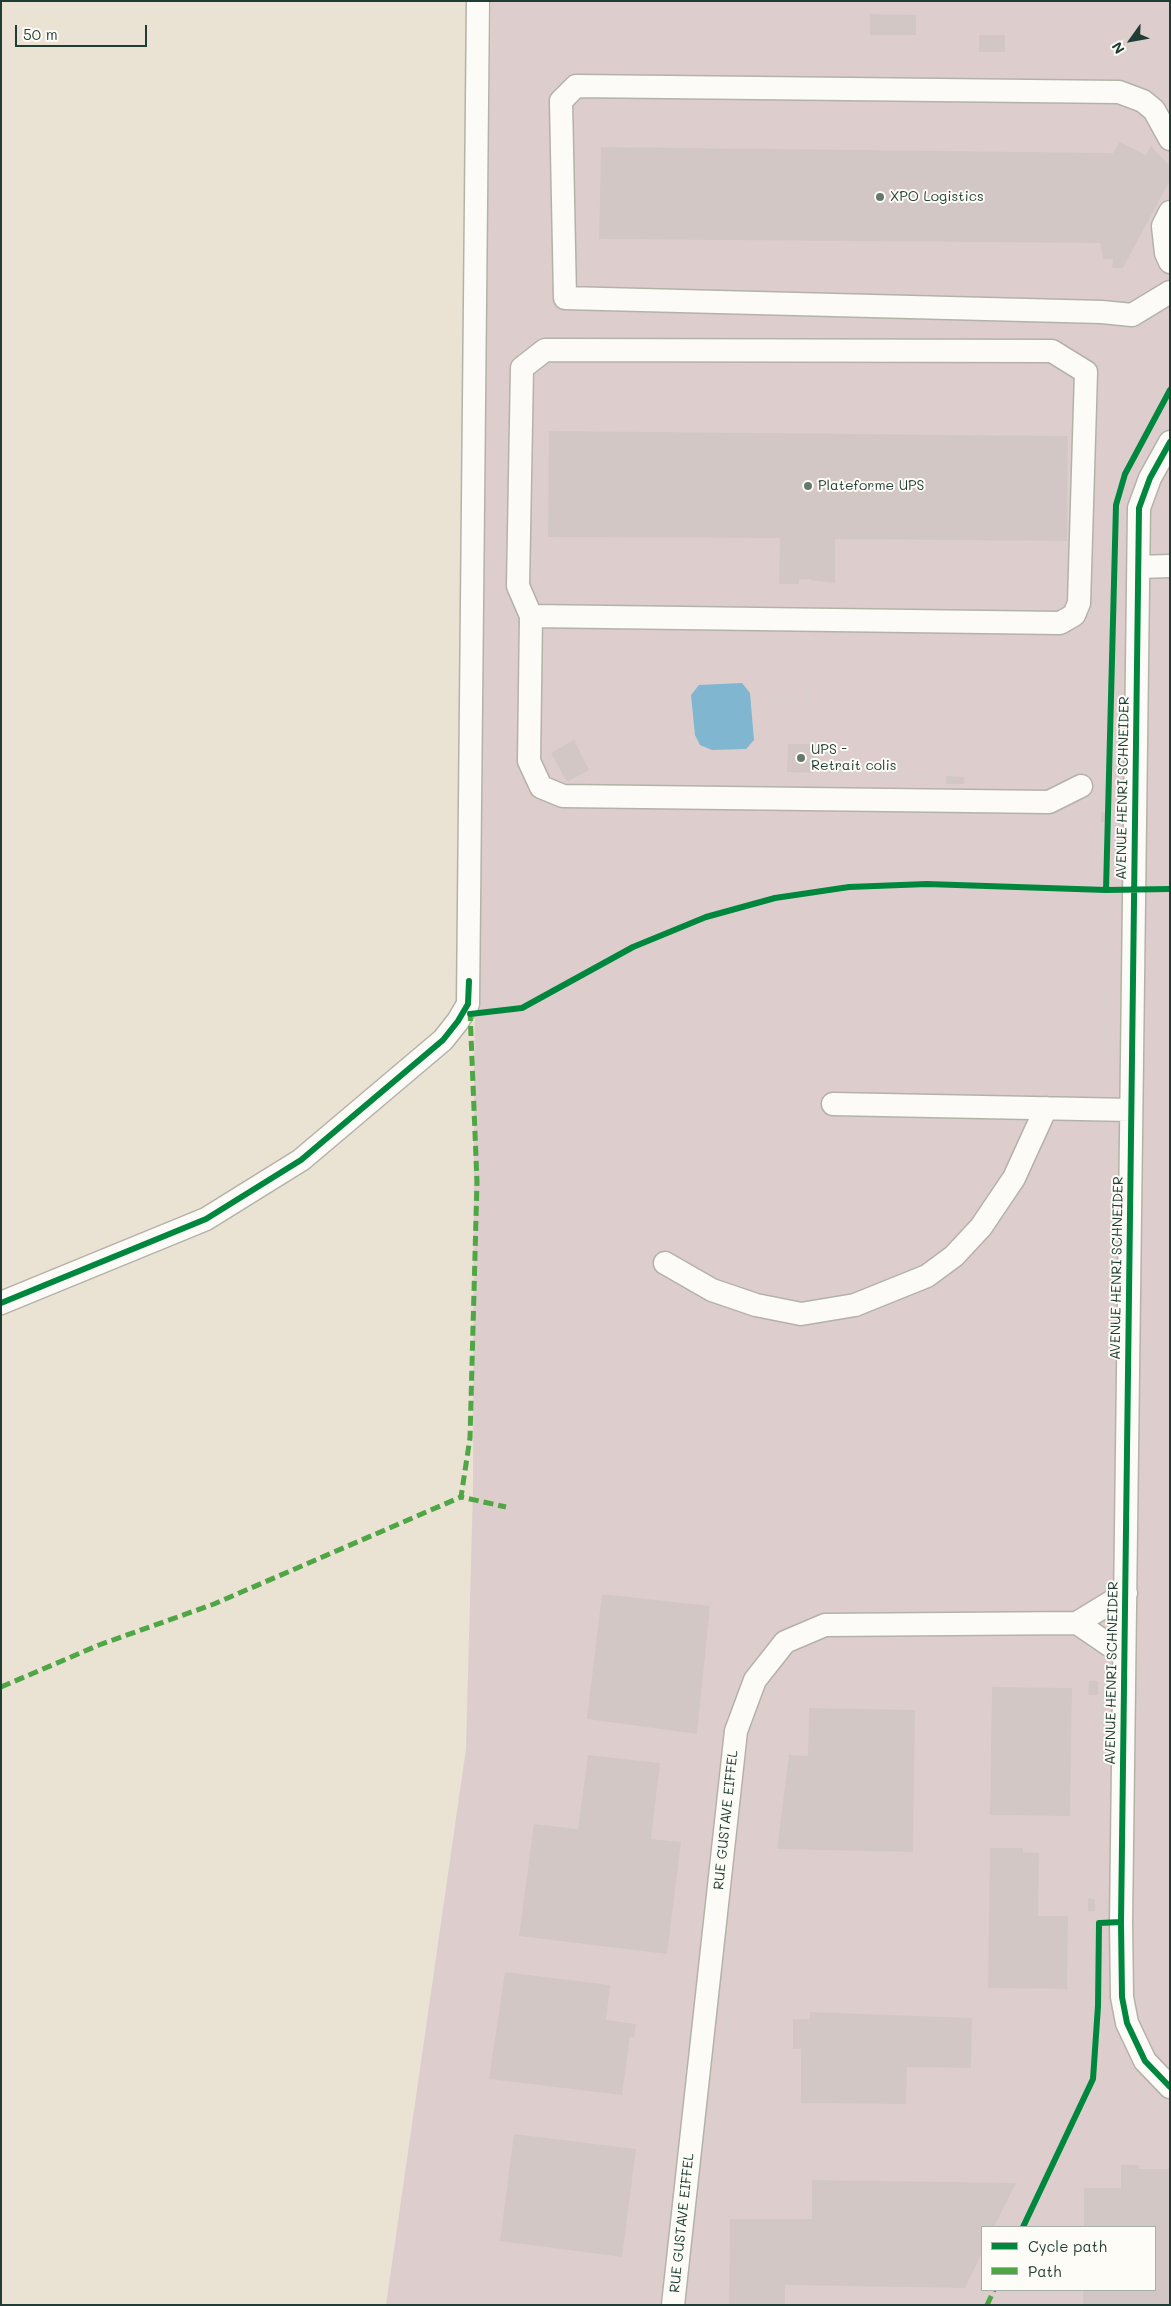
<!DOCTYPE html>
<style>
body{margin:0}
#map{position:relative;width:1171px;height:2306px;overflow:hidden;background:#eae2d3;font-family:Mali,sans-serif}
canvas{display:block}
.frame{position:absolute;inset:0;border:2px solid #1f3d34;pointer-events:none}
.legend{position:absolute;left:981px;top:2226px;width:175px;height:65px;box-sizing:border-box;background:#fdfcf7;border:1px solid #a4b0a9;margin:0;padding:6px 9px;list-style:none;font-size:15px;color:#1f3d34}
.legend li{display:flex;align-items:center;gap:10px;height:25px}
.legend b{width:25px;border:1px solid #a4b0a9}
.north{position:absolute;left:1106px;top:15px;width:50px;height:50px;-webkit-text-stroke:4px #fdfcf7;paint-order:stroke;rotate:238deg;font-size:14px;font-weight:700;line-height:20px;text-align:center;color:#1f3d34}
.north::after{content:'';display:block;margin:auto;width:18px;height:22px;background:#1f3d34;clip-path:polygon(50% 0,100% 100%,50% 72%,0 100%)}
.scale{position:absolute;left:15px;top:25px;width:132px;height:22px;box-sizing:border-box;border:2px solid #1f3d34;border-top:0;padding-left:6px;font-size:15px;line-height:18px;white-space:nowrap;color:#1f3d34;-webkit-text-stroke:4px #fdfcf7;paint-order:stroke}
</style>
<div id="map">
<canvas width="1171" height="2306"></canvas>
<div class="frame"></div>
<ul class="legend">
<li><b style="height:6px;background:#00873e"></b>Cycle path</li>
<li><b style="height:6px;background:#4fa644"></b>Path</li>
</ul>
<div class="north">N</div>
<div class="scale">50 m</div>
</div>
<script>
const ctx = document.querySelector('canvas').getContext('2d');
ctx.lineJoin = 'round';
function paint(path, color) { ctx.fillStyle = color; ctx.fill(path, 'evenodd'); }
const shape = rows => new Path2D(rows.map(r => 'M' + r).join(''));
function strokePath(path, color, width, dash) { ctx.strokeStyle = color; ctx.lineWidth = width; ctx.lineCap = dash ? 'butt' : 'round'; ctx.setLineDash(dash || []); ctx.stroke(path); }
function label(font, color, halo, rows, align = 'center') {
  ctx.font = font + ' Mali,sans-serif'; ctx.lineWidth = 4; ctx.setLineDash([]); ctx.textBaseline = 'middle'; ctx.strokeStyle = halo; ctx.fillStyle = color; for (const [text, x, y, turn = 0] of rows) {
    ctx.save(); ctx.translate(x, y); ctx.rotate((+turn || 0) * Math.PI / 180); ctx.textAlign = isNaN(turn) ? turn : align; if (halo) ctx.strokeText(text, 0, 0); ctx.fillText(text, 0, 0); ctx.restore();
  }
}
paint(shape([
 [491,1,1170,1,1170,2305,386,2305,466,1749,473,1490,474,1076],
 [982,2227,1155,2227,1155,2290,982,2290]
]), '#ddcecd');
paint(shape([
 [742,683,750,693,754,740,746,749,712,750,700,745,695,735,691,695,699,685]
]), '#81b6d0');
paint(shape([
 [870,14,916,15,916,35,870,35],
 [979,35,1005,35,1005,52,979,52],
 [1120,142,1146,155,1151,146,1170,166,1170,180,1123,268,1112,268,1113,259,1103,259,1100,243,599,239,601,147,1113,153],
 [549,431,1068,436,1067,541,835,539,835,583,799,579,799,584,779,584,780,538,548,537],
 [574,740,589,770,567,782,551,753],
 [788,744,815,744,814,773,787,772],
 [946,776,964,777,964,784,946,784],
 [1101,812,1108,812,1107,822,1101,822],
 [602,1594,710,1606,697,1734,587,1719],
 [1089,1681,1098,1681,1098,1695,1088,1695],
 [992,1687,1072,1688,1070,1816,990,1815],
 [809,1708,915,1710,913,1852,777,1849,789,1755,808,1756],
 [588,1755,660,1763,651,1839,681,1842,667,1954,519,1936,534,1824,578,1829],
 [990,1848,1023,1848,1023,1852,1039,1853,1038,1916,1068,1916,1067,1989,988,1988],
 [1088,1898,1095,1899,1095,1911,1088,1911],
 [505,1972,610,1985,606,2020,636,2024,634,2037,630,2037,622,2095,489,2079],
 [810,2012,972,2018,971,2068,907,2067,906,2104,801,2103,801,2049,793,2049,793,2019,810,2019],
 [514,2134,636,2149,622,2257,500,2241],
 [1121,2165,1139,2165,1139,2169,1170,2169,1170,2305,1083,2305,1083,2290,1155,2290,1155,2227,1084,2227,1084,2188,1121,2188],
 [812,2180,1016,2183,994,2227,982,2227,982,2253,965,2288,785,2285,785,2305,729,2305,730,2219,812,2219]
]), '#d3c7c6');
const minor = shape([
 [1170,139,1154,110,1143,101,1119,92,576,86,561,101,565,298,1102,312,1132,315,1170,292],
 [1170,212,1163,226,1166,253,1170,262],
 [1170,442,1150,478,1139,508,1121,1922,1122,1997,1127,2023,1145,2061,1170,2087],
 [1139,567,1170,566],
 [531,616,1060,623,1074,615,1079,603,1086,372,1052,351,545,350,522,368,518,586,531,616,529,761,541,787,563,796,1049,802,1081,786],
 [833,1104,1131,1110],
 [665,1263,712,1290,756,1305,801,1314,855,1305,927,1276,954,1256,981,1227,1014,1178,1046,1108],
 [1,1303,206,1219,301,1160,443,1040,458,1021,468,1004,478,1],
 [1077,1623,1126,1593],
 [1077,1623,1124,1655],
 [673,2305,736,1731,755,1680,785,1642,825,1625,1077,1623]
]);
strokePath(minor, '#b4b2a8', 25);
strokePath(shape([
 [1126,75,1147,30],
 [1116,112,1117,146],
 [809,579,809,601],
 [809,638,808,742,817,742,816,773,1058,774],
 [777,713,777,699,809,699],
 [1086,768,1102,762,1109,764],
 [1105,1090,1106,890],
 [1104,1585,1105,1128],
 [751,1650,760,1640],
 [1100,1857,1102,1663],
 [1139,1922,1147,1923,1145,1996,1160,2034,1170,2048],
 [1097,2019,1110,2037],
 [1116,2051,1126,2070],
 [1129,2075,1138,2088,1170,2115],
 [715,2120,770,1701,779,1684],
 [651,2305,657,2251]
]), '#d4d4cf', 3, [1, 4]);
strokePath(minor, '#fcfbf8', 22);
strokePath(shape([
 [470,1011,477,1182,470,1438,461,1497,506,1507],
 [1,1687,99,1645,214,1604,461,1497],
 [987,2305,994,2290]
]), '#4fa644', 5, [10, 5]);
strokePath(shape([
 [1170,442,1150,478,1139,508,1121,1922,1122,1997,1127,2023,1145,2061,1170,2087],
 [1106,890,1116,505,1125,474,1170,390],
 [470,1014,522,1008,633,947,706,917,775,898,849,887,927,884,1106,890,1170,889],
 [1,1303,206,1219,301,1160,443,1040,458,1021,468,1004,469,981],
 [1023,2227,1093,2079,1098,2006,1099,1923,1121,1922]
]), '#00873e', 6);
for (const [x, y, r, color] of [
 [880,197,5,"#66776c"],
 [808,486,5,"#66776c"],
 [801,758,5,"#66776c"]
]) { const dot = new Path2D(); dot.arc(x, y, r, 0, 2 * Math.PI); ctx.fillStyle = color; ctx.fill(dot); strokePath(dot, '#fdfcf7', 2); }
label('14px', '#1f3d34', '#fdfcf7', [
 ["XPO Logistics",890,197],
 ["Plateforme UPS",818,486],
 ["UPS -",811,750],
 ["Retrait colis",811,766]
], 'left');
label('14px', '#1f3d34', '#fdfcf7', [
 ["AVENUE HENRI SCHNEIDER",1123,788,-89],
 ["AVENUE HENRI SCHNEIDER",1117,1268,-89],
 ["AVENUE HENRI SCHNEIDER",1112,1673,-89],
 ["RUE GUSTAVE EIFFEL",726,1820,-84],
 ["RUE GUSTAVE EIFFEL",682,2223,-84]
]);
</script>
